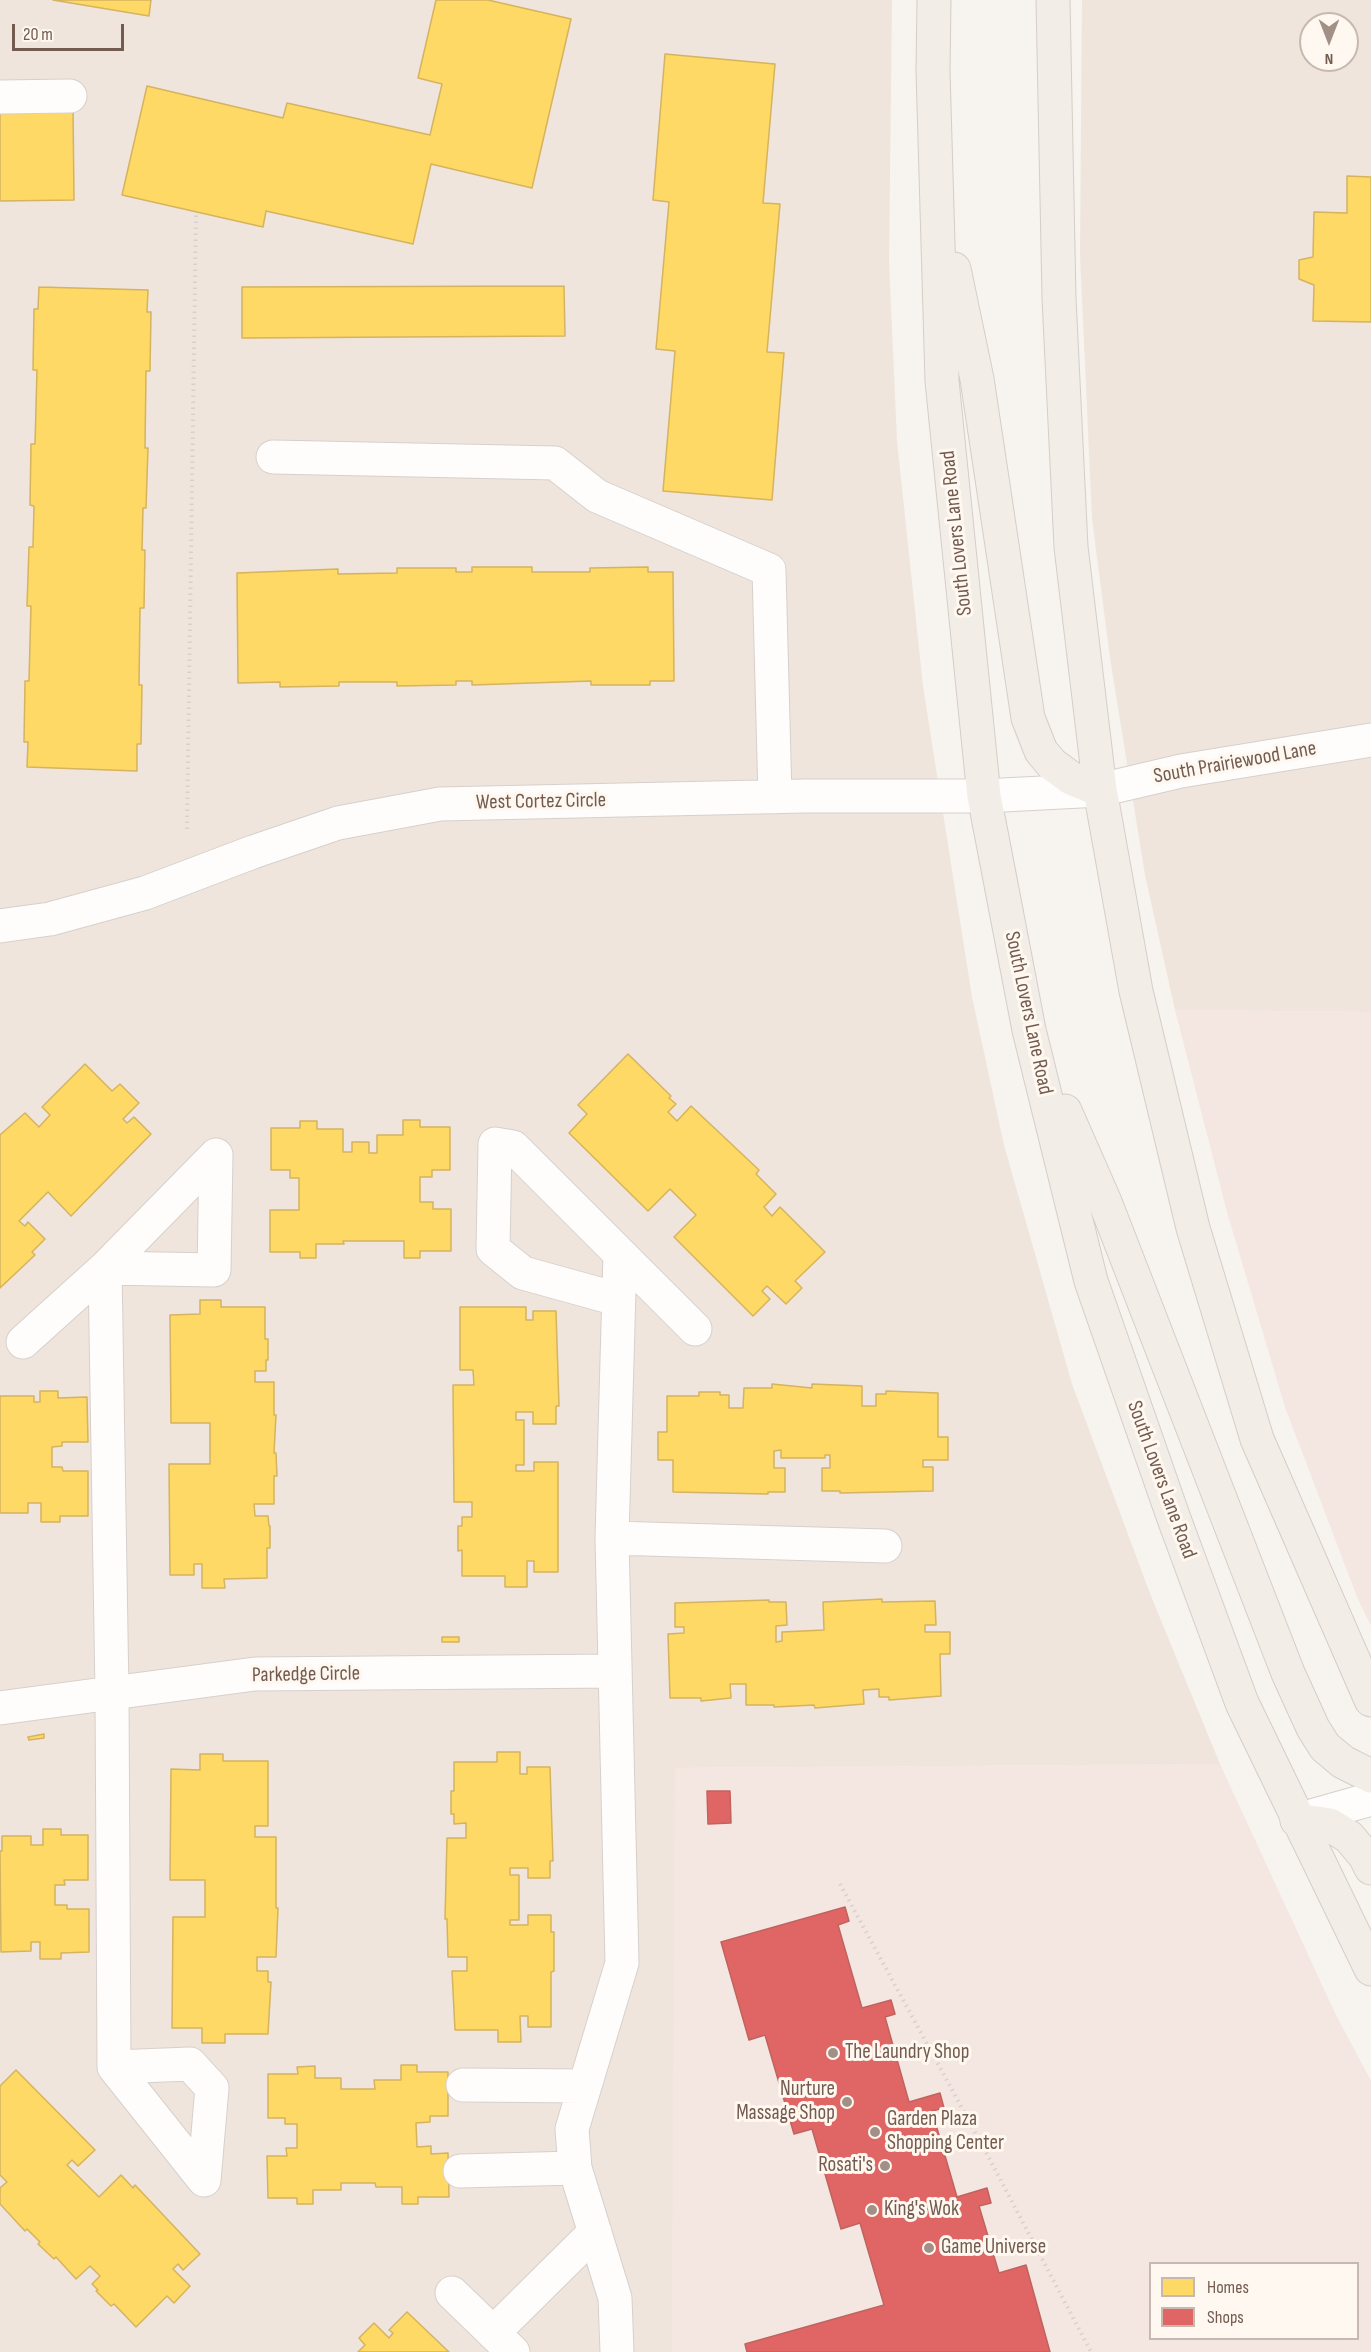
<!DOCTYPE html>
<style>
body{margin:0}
#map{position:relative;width:1371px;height:2352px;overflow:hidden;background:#f7f3ee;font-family:"Sofia Sans Condensed",sans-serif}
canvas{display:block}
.legend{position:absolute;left:1149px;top:2262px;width:210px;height:78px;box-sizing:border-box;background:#fef8f0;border:2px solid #c7b9b0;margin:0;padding:8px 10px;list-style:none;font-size:18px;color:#745b4f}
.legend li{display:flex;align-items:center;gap:12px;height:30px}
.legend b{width:30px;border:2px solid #c7b9b0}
.north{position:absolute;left:1299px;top:12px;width:60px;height:60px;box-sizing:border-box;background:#fef8f0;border:2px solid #c7b9b0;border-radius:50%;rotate:180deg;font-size:16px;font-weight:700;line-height:24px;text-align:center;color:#745b4f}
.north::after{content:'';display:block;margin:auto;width:21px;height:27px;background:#a29087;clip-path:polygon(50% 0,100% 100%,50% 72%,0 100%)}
.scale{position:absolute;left:12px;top:24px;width:112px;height:27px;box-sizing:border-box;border:3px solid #745b4f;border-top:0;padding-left:8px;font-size:18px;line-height:21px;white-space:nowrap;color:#745b4f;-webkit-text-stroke:4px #fef8f0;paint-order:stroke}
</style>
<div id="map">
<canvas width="1371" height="2352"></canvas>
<ul class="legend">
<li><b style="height:16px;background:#ffd966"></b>Homes</li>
<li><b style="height:16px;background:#e06666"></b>Shops</li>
</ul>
<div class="north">N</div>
<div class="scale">20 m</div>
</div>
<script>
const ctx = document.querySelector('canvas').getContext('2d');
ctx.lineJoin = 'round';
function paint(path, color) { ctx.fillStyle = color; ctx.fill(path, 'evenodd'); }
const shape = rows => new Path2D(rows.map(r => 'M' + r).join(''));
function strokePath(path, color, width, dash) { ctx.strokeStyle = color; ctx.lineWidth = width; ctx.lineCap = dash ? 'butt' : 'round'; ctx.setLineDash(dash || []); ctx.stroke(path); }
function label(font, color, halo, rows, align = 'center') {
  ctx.font = font + ' "Sofia Sans Condensed",sans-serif'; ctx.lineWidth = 6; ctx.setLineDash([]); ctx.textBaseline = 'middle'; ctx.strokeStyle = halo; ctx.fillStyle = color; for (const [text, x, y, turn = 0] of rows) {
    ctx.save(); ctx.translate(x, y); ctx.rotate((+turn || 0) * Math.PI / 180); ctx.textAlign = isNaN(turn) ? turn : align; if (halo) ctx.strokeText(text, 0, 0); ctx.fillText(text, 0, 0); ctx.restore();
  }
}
paint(shape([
 [0,0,892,0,889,262,897,441,923,686,972,997,1004,1145,1072,1384,1151,1596,1220,1764,676,1768,672,2352,0,2352],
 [1082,0,1371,0,1371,1012,1175,1010,1145,875,1110,658,1092,519,1080,256],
 [1311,24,1347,24,1347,60,1311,60]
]), '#efe5dc');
paint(shape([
 [1175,1010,1371,1012,1371,1626,1357,1597,1285,1407,1227,1212],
 [1220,1764,1335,2013,1371,2081,1371,2352,672,2352,675,1768],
 [1150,2264,1358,2264,1358,2338,1150,2338]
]), '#f4e6e0');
const homes = shape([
 [53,0,151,0,149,16,53,0],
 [436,0,488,0,571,19,532,188,431,164,413,244,266,211,263,227,122,195,147,86,283,118,287,103,430,135,442,84,418,78,436,0],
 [665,54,775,64,763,203,780,204,767,352,784,353,772,500,663,491,675,351,656,349,669,202,653,200,665,54],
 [73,109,74,200,0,201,0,110,73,109],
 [1347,176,1371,177,1371,322,1313,321,1314,285,1299,279,1299,260,1313,257,1314,212,1347,213,1347,176],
 [564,286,565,336,242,338,242,287,564,286],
 [39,287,148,290,147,312,151,312,150,371,146,371,145,448,148,448,146,508,143,508,142,550,145,550,144,608,140,608,139,685,142,685,141,744,137,744,137,771,27,767,28,742,24,742,25,681,29,681,31,606,27,606,29,547,33,547,34,506,30,505,31,444,35,444,37,370,33,370,34,309,38,309,39,287],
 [472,567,532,567,532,572,590,572,590,568,648,567,648,572,673,572,674,681,650,681,650,685,591,685,591,681,472,685,472,681,456,681,456,685,397,686,397,682,339,682,339,686,280,687,280,682,238,683,237,573,338,569,338,574,397,573,397,568,456,568,456,572,472,572,472,567],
 [628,1054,671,1096,669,1098,676,1104,668,1112,677,1121,691,1106,759,1170,756,1174,776,1194,764,1207,772,1216,780,1207,825,1252,795,1281,802,1288,786,1304,767,1286,762,1291,770,1299,753,1316,674,1237,696,1215,670,1189,648,1211,569,1133,587,1114,578,1105,628,1054],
 [85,1064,112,1091,120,1084,139,1103,123,1119,127,1123,134,1117,151,1134,71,1216,48,1192,19,1221,25,1226,28,1222,45,1239,32,1252,35,1255,0,1288,0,1135,25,1113,39,1127,50,1115,42,1107,85,1064],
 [403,1120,420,1120,420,1127,450,1127,450,1170,432,1170,432,1177,420,1177,420,1202,433,1202,433,1209,451,1209,451,1251,420,1251,420,1258,404,1258,404,1241,343,1241,344,1244,316,1244,316,1258,300,1258,300,1252,270,1252,270,1210,299,1210,299,1178,290,1178,290,1170,271,1170,271,1128,300,1128,300,1121,317,1121,317,1129,343,1129,343,1152,352,1152,352,1142,369,1142,369,1153,377,1153,377,1135,403,1135,403,1120],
 [200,1300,221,1300,221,1307,265,1307,265,1339,268,1339,268,1360,266,1360,266,1371,255,1371,255,1382,274,1382,274,1415,276,1415,274,1453,276,1453,277,1476,274,1476,274,1504,254,1504,255,1516,268,1516,269,1526,270,1526,270,1548,267,1548,267,1578,224,1579,225,1588,202,1588,202,1564,194,1564,194,1575,170,1575,169,1464,210,1464,210,1423,171,1423,170,1315,200,1314,200,1300],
 [460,1307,526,1307,526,1320,533,1320,533,1311,556,1311,559,1406,556,1406,556,1424,533,1424,533,1412,516,1412,516,1420,524,1420,524,1465,516,1465,516,1471,534,1471,534,1462,558,1462,558,1572,534,1572,534,1561,527,1561,527,1587,505,1587,505,1576,462,1576,462,1550,458,1551,458,1526,462,1526,462,1517,472,1517,472,1502,454,1502,453,1385,474,1385,473,1370,460,1370,460,1307],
 [772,1384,812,1388,812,1384,862,1386,862,1406,876,1406,876,1394,886,1394,886,1391,938,1393,938,1437,948,1437,948,1460,923,1460,923,1467,933,1467,933,1491,840,1493,840,1491,822,1491,822,1468,830,1468,830,1455,825,1455,825,1458,781,1458,781,1450,774,1451,774,1468,785,1468,785,1492,768,1492,768,1494,673,1492,673,1460,658,1460,658,1432,667,1432,667,1396,699,1396,699,1392,720,1392,720,1395,729,1395,729,1408,743,1408,744,1388,772,1388,772,1384],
 [40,1391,58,1391,58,1398,87,1397,88,1442,62,1442,62,1446,52,1447,52,1467,62,1467,63,1471,88,1471,88,1516,60,1516,60,1522,41,1522,41,1503,28,1503,28,1513,0,1513,0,1396,34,1396,34,1402,40,1402,40,1391],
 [882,1599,882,1602,935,1601,936,1625,925,1625,925,1632,950,1632,950,1654,940,1654,941,1696,889,1700,889,1697,879,1697,879,1689,863,1690,864,1704,815,1708,814,1705,774,1707,774,1705,746,1705,746,1684,730,1684,731,1698,701,1701,701,1698,670,1698,668,1634,684,1633,684,1627,675,1627,675,1603,769,1600,769,1602,786,1602,787,1625,776,1626,776,1642,782,1641,782,1632,824,1630,823,1602,882,1599],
 [442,1637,459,1637,459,1642,442,1642,442,1637],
 [44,1734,44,1738,29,1740,28,1737,44,1734],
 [497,1752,520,1752,520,1774,527,1774,527,1767,550,1767,553,1861,550,1861,550,1878,528,1878,528,1868,510,1868,510,1875,519,1875,519,1920,510,1920,510,1925,528,1925,528,1915,551,1915,551,1932,554,1932,554,1971,551,1972,551,2027,528,2027,528,2016,520,2016,521,2042,498,2042,498,2030,455,2030,452,1971,467,1971,467,1957,448,1957,447,1919,445,1919,447,1838,466,1838,466,1823,454,1824,454,1814,451,1814,451,1791,454,1791,454,1762,497,1762,497,1752],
 [200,1754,223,1754,223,1761,268,1761,268,1826,255,1826,255,1837,276,1837,276,1908,278,1908,276,1957,257,1957,257,1971,268,1971,268,1982,271,1982,268,2034,225,2034,225,2043,202,2043,202,2028,172,2028,173,1917,205,1917,205,1880,170,1880,171,1769,200,1770,200,1754],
 [43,1829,61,1829,61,1835,88,1835,88,1880,64,1880,65,1885,55,1885,55,1905,67,1905,67,1909,89,1909,89,1952,61,1953,61,1959,40,1959,40,1942,31,1942,31,1951,1,1952,0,1851,2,1851,2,1836,31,1836,31,1845,43,1845,43,1829],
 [401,2065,417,2065,417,2072,448,2072,448,2116,430,2116,430,2122,416,2123,417,2147,431,2146,431,2154,448,2153,449,2197,418,2197,418,2204,402,2204,402,2187,376,2187,375,2183,341,2183,341,2190,313,2190,313,2204,297,2204,297,2198,268,2198,267,2156,287,2156,286,2148,297,2148,297,2124,285,2124,285,2118,268,2118,268,2074,298,2074,297,2067,315,2066,315,2078,341,2078,341,2089,375,2089,374,2080,401,2080,401,2065],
 [16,2070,95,2150,78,2166,72,2160,67,2165,99,2197,121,2175,133,2188,135,2185,200,2254,183,2270,178,2264,173,2269,190,2286,174,2303,167,2296,136,2327,114,2304,111,2306,96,2291,98,2290,92,2284,100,2276,90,2266,76,2279,56,2257,54,2259,38,2244,40,2242,27,2229,25,2231,0,2204,0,2188,7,2182,0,2175,0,2086,16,2070],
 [407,2312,449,2352,358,2352,365,2345,359,2338,374,2323,389,2338,393,2333,389,2330,407,2312]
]);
paint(homes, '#ffd966');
strokePath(homes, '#d5b35f', 1.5);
const shops = shape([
 [707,1791,730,1791,731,1823,708,1824,707,1791],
 [845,1907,849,1921,838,1925,862,2008,891,2000,895,2014,885,2017,909,2102,940,2093,944,2108,932,2111,957,2197,987,2188,991,2203,979,2206,999,2273,1026,2265,1050,2352,747,2352,745,2344,884,2305,860,2223,841,2229,812,2129,794,2134,765,2035,749,2040,721,1942,845,1907]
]);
paint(shops, '#e06666');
strokePath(shops, '#c0635f', 1.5);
const minor = shape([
 [0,97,70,96],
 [273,457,555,463,597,496,769,570,775,797],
 [0,926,50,919,145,893,253,852,338,823,440,804,805,796,984,796,1100,790,1181,771,1371,740],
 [617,1299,523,1273,493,1249,495,1144,513,1147,695,1329],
 [23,1342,105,1268,216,1155,214,1270,105,1268,112,1693,114,2067,204,2180,212,2088,190,2064,114,2067],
 [612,1538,885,1546],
 [0,1708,255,1674,615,1671],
 [1297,1820,1371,1799],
 [463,2085,585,2086],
 [460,2171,575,2168],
 [452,2293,513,2352],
 [493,2333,595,2232],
 [617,2352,615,2298,575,2168,572,2129,622,1963,612,1538,620,1254]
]);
const major = shape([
 [934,0,933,71,942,381,984,796,1029,1030,1091,1281,1173,1516,1242,1703,1371,1969],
 [1053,0,1059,298,1071,547,1100,790,1136,991,1193,1228,1257,1439,1371,1700],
 [954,269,977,379,1028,718,1041,751,1052,764,1071,778,1100,790],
 [1065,1111,1105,1202,1288,1673,1313,1728,1325,1747,1343,1762,1371,1776],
 [1297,1820,1330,1825,1349,1837,1365,1856,1371,1868]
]);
strokePath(minor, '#d6d0cc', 35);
strokePath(major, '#d5cdc8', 35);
strokePath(shape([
 [187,829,196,211],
 [840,1884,988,2156,1091,2352]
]), '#d7d1cd', 4, [1.5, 4.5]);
strokePath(minor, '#fefdfc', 33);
strokePath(major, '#f2ede7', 33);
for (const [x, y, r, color] of [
 [833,2053,6,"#a29087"],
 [847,2102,6,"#a29087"],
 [875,2132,6,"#a29087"],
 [885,2166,6,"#a29087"],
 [872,2210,6,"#a29087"],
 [929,2248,6,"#a29087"]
]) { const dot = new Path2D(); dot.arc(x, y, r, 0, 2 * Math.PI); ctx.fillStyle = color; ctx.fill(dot); strokePath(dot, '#fef8f0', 2); }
label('21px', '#745b4f', '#fef8f0', [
 ["South Lovers Lane Road",957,533,-96],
 ["South Prairiewood Lane",1235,763,-10],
 ["West Cortez Circle",541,802,-1],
 ["South Lovers Lane Road",1028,1013,78],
 ["South Lovers Lane Road",1161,1480,70],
 ["Parkedge Circle",306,1675,-1]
]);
label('21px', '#745b4f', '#fef8f0', [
 ["The Laundry Shop",845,2053],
 ["Nurture",835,2090,"right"],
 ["Massage Shop",835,2114,"right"],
 ["Garden Plaza",887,2120],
 ["Shopping Center",887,2144],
 ["Rosati's",873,2166,"right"],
 ["King's Wok",884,2210],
 ["Game Universe",941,2248]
], 'left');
</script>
